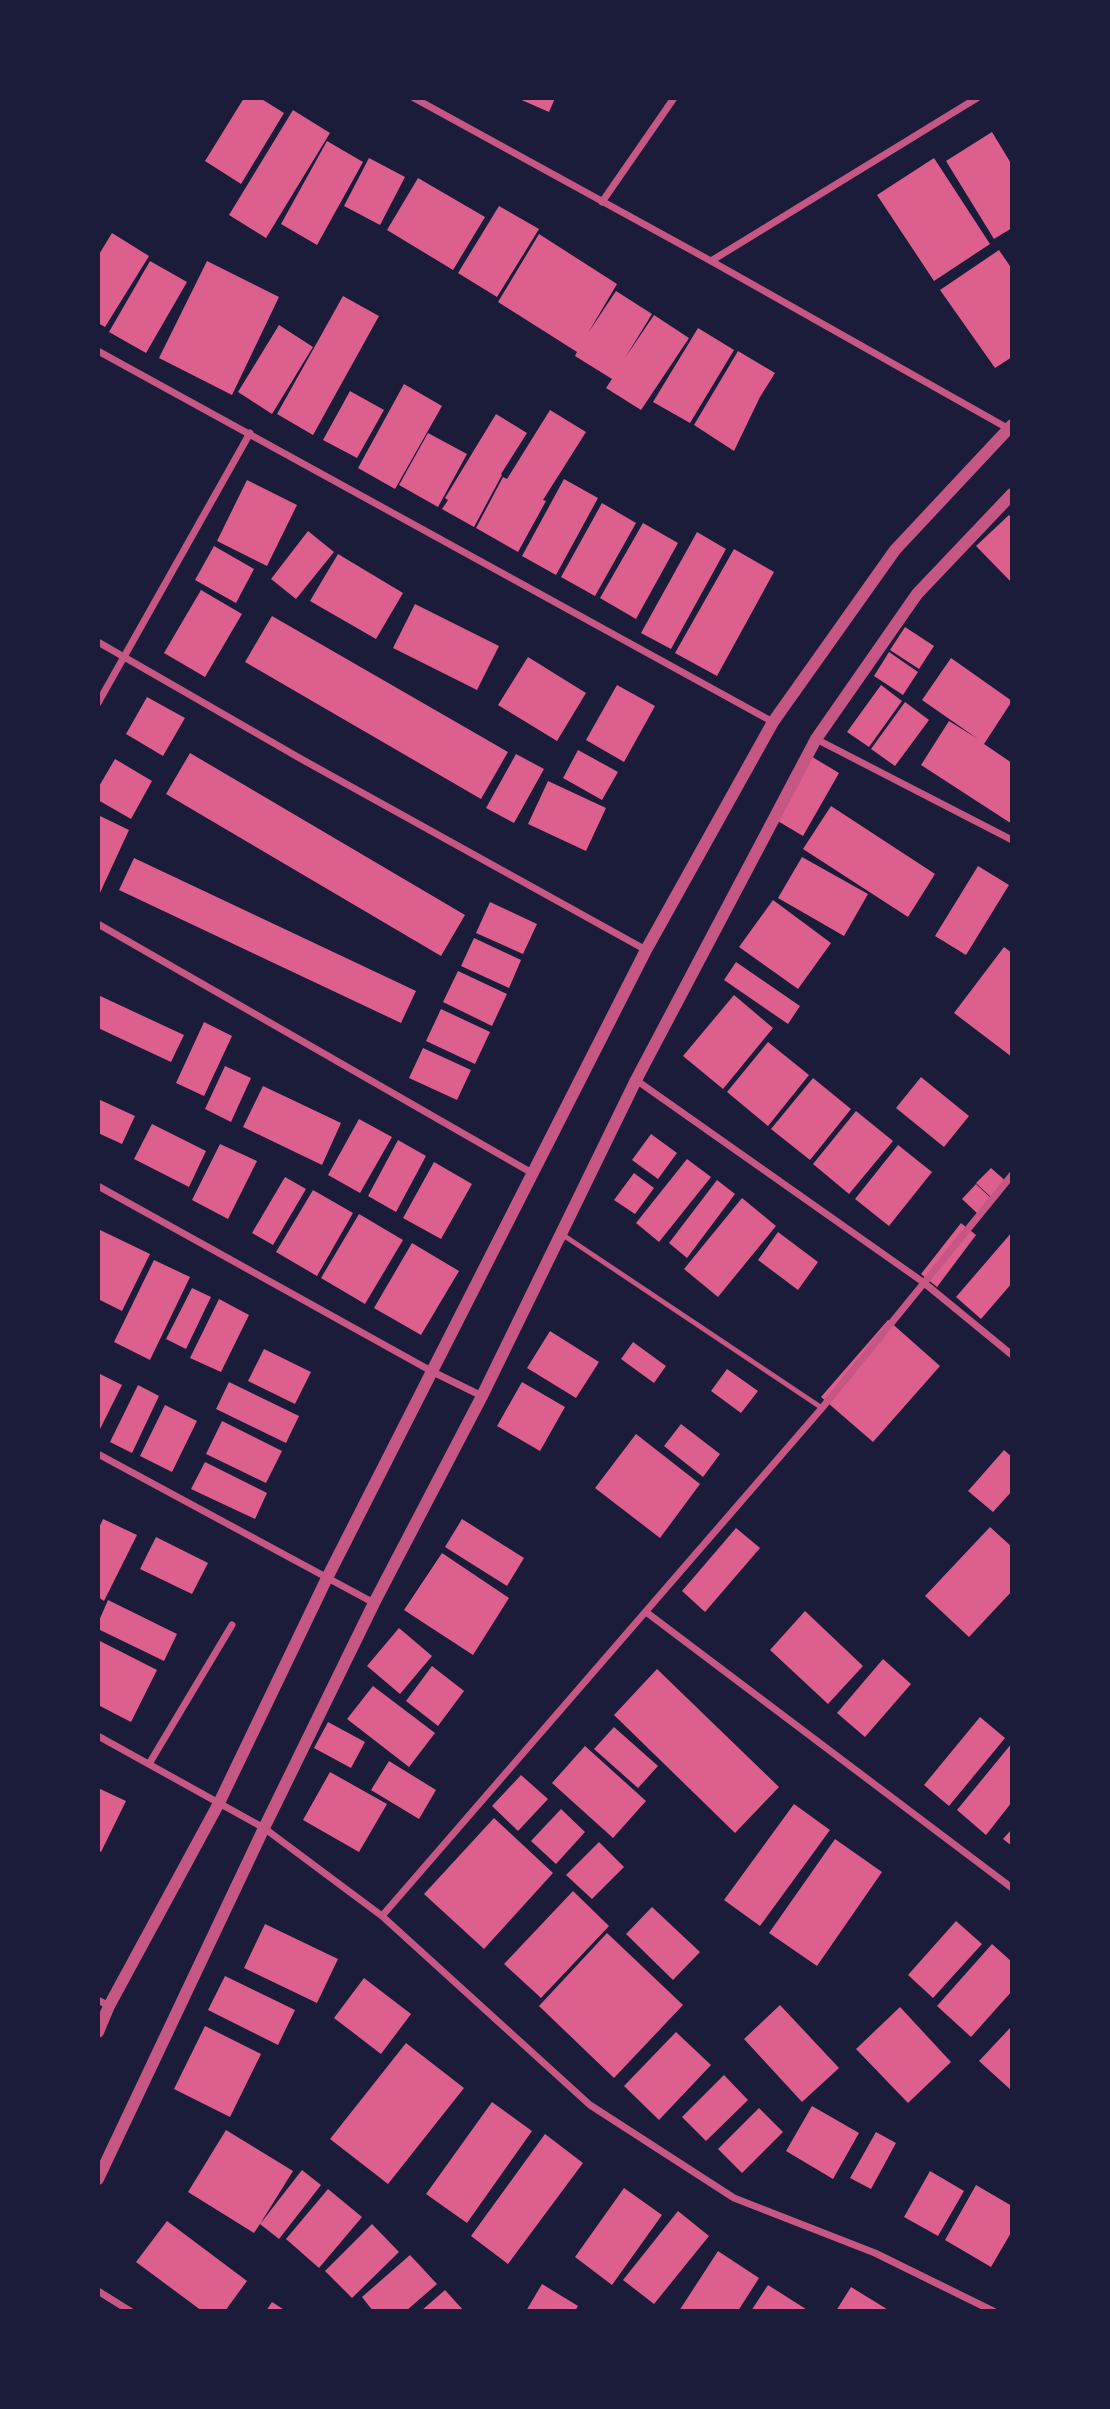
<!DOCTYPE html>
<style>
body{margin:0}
#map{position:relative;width:1110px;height:2409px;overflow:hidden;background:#1b1b3a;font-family:Commissioner,sans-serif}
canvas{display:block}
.frame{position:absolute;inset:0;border:100px solid #1b1b3a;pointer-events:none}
</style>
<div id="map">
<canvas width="1110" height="2409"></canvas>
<div class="frame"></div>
</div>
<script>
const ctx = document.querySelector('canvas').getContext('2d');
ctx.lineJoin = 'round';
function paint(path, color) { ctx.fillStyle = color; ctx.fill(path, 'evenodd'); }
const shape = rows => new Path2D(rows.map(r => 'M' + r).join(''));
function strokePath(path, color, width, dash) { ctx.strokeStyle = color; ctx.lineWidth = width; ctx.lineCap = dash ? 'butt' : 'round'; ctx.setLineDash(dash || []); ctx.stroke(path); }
paint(shape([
 [244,98,260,98,284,113,241,184,205,161],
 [517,98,555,98,549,112],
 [293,110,330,133,266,238,229,215],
 [992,132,1012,165,1012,228,994,239,946,161],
 [327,141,363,162,317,245,281,224],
 [369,158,405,177,380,225,344,206],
 [934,158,990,244,934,281,877,195],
 [418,178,485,217,453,270,387,230],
 [499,206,539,229,497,297,458,273],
 [112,233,149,256,105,327,98,323,98,256],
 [539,234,617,284,588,333,616,291,652,314,625,358,654,315,689,338,641,410,606,388,612,379,575,356,577,352,498,302],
 [999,250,1012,269,1012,357,995,368,940,290],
 [150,261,187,282,146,353,109,332],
 [207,261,279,297,232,395,159,358],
 [343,296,379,316,313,435,277,414],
 [279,325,313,347,272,414,238,392],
 [698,328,734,350,690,423,653,402],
 [738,351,775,373,760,397,734,451,694,425],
 [404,384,442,406,395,489,358,468],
 [350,391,384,410,357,458,323,440],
 [550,410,586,432,543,500,546,501,518,552,476,528,503,477,507,479],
 [496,414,527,433,501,474,502,475,474,527,442,509,448,500,445,498],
 [428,433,467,454,438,507,399,485],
 [564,479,598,498,556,575,522,556],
 [247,480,297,505,267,566,217,541],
 [602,503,636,523,595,596,561,577],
 [1009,515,1012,518,1012,583,976,546],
 [643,523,678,543,636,619,600,598],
 [308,531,334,552,296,599,271,579],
 [697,532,726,549,671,649,641,633],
 [214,546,254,569,236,603,195,580],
 [734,549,774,572,717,676,675,653],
 [338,554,403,593,376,639,310,601],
 [201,590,242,614,205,677,164,653],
 [415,604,499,646,477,690,393,648],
 [272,616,508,752,481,799,245,662],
 [905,627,934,646,919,669,890,650],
 [889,652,918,672,903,695,874,676],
 [528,657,586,693,557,741,498,705],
 [951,658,1012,701,984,744,1012,763,1012,824,921,765,949,721,978,739,922,700],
 [617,685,655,706,624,762,586,740],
 [881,685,902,701,869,747,847,732],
 [147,697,185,718,163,756,126,734],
 [905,702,929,720,895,766,871,749],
 [578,750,618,772,602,800,563,778],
 [190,753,465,915,441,956,166,794],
 [516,754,544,769,514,823,486,808],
 [809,755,839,773,803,836,771,817],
 [115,759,152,781,131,819,98,800,98,788],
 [548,781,606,808,586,851,528,824],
 [831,806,935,874,908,917,803,849],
 [98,815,129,830,98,897],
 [802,857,868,894,844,936,778,898],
 [134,858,416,991,401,1023,119,890],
 [978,866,1009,885,966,955,935,936],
 [773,900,831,943,798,989,739,947],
 [490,902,537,924,523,954,476,933],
 [474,938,521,960,509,988,461,966],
 [1004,947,1012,953,1012,1057,954,1013],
 [736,962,800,1006,788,1024,724,980],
 [458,971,507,994,492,1026,443,1002],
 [98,995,184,1035,171,1062,98,1028],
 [734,995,773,1028,723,1089,683,1056],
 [441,1009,490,1032,475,1064,426,1041],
 [204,1022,232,1036,204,1096,176,1083],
 [768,1042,809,1075,768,1126,727,1092],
 [423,1048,471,1070,457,1100,409,1078],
 [225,1066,251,1078,231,1122,205,1109],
 [921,1077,969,1116,944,1147,896,1108],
 [813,1078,851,1109,810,1160,771,1129],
 [263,1086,341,1123,322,1165,243,1127],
 [98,1099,135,1116,122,1144,98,1133],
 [856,1111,893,1141,849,1194,813,1164],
 [359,1119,392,1137,360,1193,328,1175],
 [152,1124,206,1151,189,1187,134,1159],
 [651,1134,677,1153,658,1179,632,1160],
 [398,1140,426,1156,396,1212,368,1196],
 [220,1144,257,1161,228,1219,192,1200],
 [898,1145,932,1172,889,1226,855,1199],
 [687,1159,711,1177,659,1242,636,1223],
 [434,1162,472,1184,441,1239,403,1218],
 [991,1168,1008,1183,993,1199,976,1183],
 [634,1173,654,1188,635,1214,614,1200],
 [285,1177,306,1189,273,1245,252,1233],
 [717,1180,735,1194,687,1258,669,1243],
 [976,1184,993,1200,979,1215,962,1199],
 [313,1190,353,1213,317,1276,276,1252],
 [742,1198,776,1226,718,1297,684,1269],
 [359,1214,403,1240,365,1304,321,1278],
 [961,1223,976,1235,937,1287,921,1274],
 [98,1229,150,1254,122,1311,98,1299],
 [778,1232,818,1262,798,1290,758,1260],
 [1012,1232,1012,1283,981,1319,956,1297],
 [412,1243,459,1271,421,1335,374,1308],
 [154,1260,190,1277,150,1360,114,1342],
 [192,1288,211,1297,186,1349,166,1339],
 [219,1299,249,1315,221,1372,190,1358],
 [888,1320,940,1366,873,1442,821,1397],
 [550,1331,599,1362,576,1398,527,1368],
 [633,1342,666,1366,654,1383,621,1359],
 [264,1349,311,1372,295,1404,248,1381],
 [727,1369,758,1391,741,1413,711,1391],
 [98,1373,122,1385,98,1433],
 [229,1382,299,1416,286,1443,216,1409],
 [522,1382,565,1407,540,1451,497,1426],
 [138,1385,159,1396,132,1453,110,1442],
 [165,1405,197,1421,172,1472,140,1456],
 [222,1421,282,1451,266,1483,206,1454],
 [681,1424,720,1454,703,1477,664,1446],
 [636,1434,700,1484,660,1538,595,1488],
 [1004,1450,1012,1457,1012,1491,993,1512,968,1491],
 [205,1462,267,1493,255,1519,191,1489],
 [103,1519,137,1535,104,1601,98,1597,98,1530],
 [462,1519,524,1558,507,1586,445,1547],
 [990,1527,1012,1547,1012,1591,969,1637,925,1596],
 [736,1528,760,1548,705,1612,682,1591],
 [156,1537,208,1563,192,1594,140,1569],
 [442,1553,509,1598,473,1655,404,1610],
 [108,1600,177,1634,164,1661,98,1629,98,1623],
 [805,1611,863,1666,828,1704,770,1650],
 [399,1628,432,1656,400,1694,367,1666],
 [98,1640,157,1670,131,1722,98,1705],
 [883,1659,911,1684,865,1737,837,1713],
 [432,1666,464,1691,438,1726,406,1701],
 [657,1669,779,1787,735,1833,614,1715],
 [373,1686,435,1733,409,1767,347,1719],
 [980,1717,1005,1738,949,1806,924,1785],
 [328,1722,365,1742,351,1768,314,1748],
 [614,1727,658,1766,638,1788,594,1749],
 [1012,1743,1012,1802,986,1835,957,1810],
 [585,1746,646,1801,613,1838,552,1783],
 [389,1761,436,1790,419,1819,371,1790],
 [330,1772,387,1804,359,1852,303,1820],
 [521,1775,548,1799,518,1831,492,1806],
 [98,1788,126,1801,101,1852,98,1850],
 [794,1804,830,1830,760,1926,724,1900],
 [561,1809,585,1832,556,1864,531,1841],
 [494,1818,553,1873,484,1949,424,1894],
 [1012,1829,1012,1846,1003,1839],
 [835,1839,882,1872,817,1966,769,1933],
 [599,1842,624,1867,592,1899,566,1875],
 [573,1891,609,1926,541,1998,504,1964],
 [652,1907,700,1952,673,1980,626,1934],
 [956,1921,982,1944,933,1998,908,1975],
 [265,1924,338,1959,317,2003,244,1968],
 [607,1933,683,2005,614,2078,539,2006],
 [992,1944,1012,1962,1012,1991,971,2037,937,2006],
 [225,1976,295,2010,278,2045,208,2010],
 [364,1978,411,2014,381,2054,334,2018],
 [780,2005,839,2068,802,2102,744,2039],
 [900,2007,951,2062,908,2103,856,2049],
 [205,2026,261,2054,230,2117,174,2089],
 [1010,2028,1012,2030,1012,2091,979,2061],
 [676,2032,711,2065,659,2120,624,2086],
 [406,2043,464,2088,388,2184,330,2139],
 [724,2075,748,2100,706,2141,682,2117],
 [492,2102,532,2131,467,2223,426,2194],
 [812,2106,859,2133,833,2179,786,2151],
 [759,2108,783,2132,742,2173,718,2149],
 [226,2130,293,2171,260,2224,302,2170,321,2185,279,2239,260,2224,254,2233,188,2192],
 [876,2132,896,2143,871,2189,850,2178],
 [545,2134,583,2163,508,2264,471,2236],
 [930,2171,964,2191,938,2236,904,2217],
 [976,2185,1012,2206,1012,2231,991,2267,945,2240],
 [624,2188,662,2215,612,2285,575,2257],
 [328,2189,362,2217,319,2268,286,2239],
 [678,2211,709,2236,654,2304,623,2280],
 [167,2221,247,2281,225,2311,202,2311,136,2262],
 [372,2224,399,2252,352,2298,325,2271],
 [718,2251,759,2278,738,2311,679,2311],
 [410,2255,437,2284,406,2311,373,2311,362,2297],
 [542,2284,578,2306,575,2311,526,2311],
 [768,2285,809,2311,751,2311],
 [851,2287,890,2311,836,2311],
 [445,2290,464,2311,421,2311],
 [272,2302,286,2311,266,2311]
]), '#dd5f8e');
strokePath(shape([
 [563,1235,822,1408]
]), '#c65784', 5);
strokePath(shape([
 [414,98,711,261,1009,429],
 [602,202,674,98],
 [711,261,977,98],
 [98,351,773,722],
 [98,642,303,760,646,950],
 [98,703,250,433],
 [816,739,1012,840],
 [98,924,532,1173],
 [636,1080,923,1282,1012,1355],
 [98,1186,433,1372,482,1396],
 [98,1454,374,1603],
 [646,1612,1012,1888],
 [98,1736,264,1828,382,1916,590,2105,734,2198,875,2253,993,2311],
 [149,1764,232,1625],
 [382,1916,822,1408,1012,1175],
 [98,2000,109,2006],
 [98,2291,130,2311]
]), '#c65784', 7);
strokePath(shape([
 [98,2032,109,2006,219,1803,327,1578,646,950,773,722,895,550,1012,425],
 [98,2179,264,1828,374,1603,482,1396,636,1080,816,739,917,594,1012,494]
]), '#c65784', 12);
</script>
